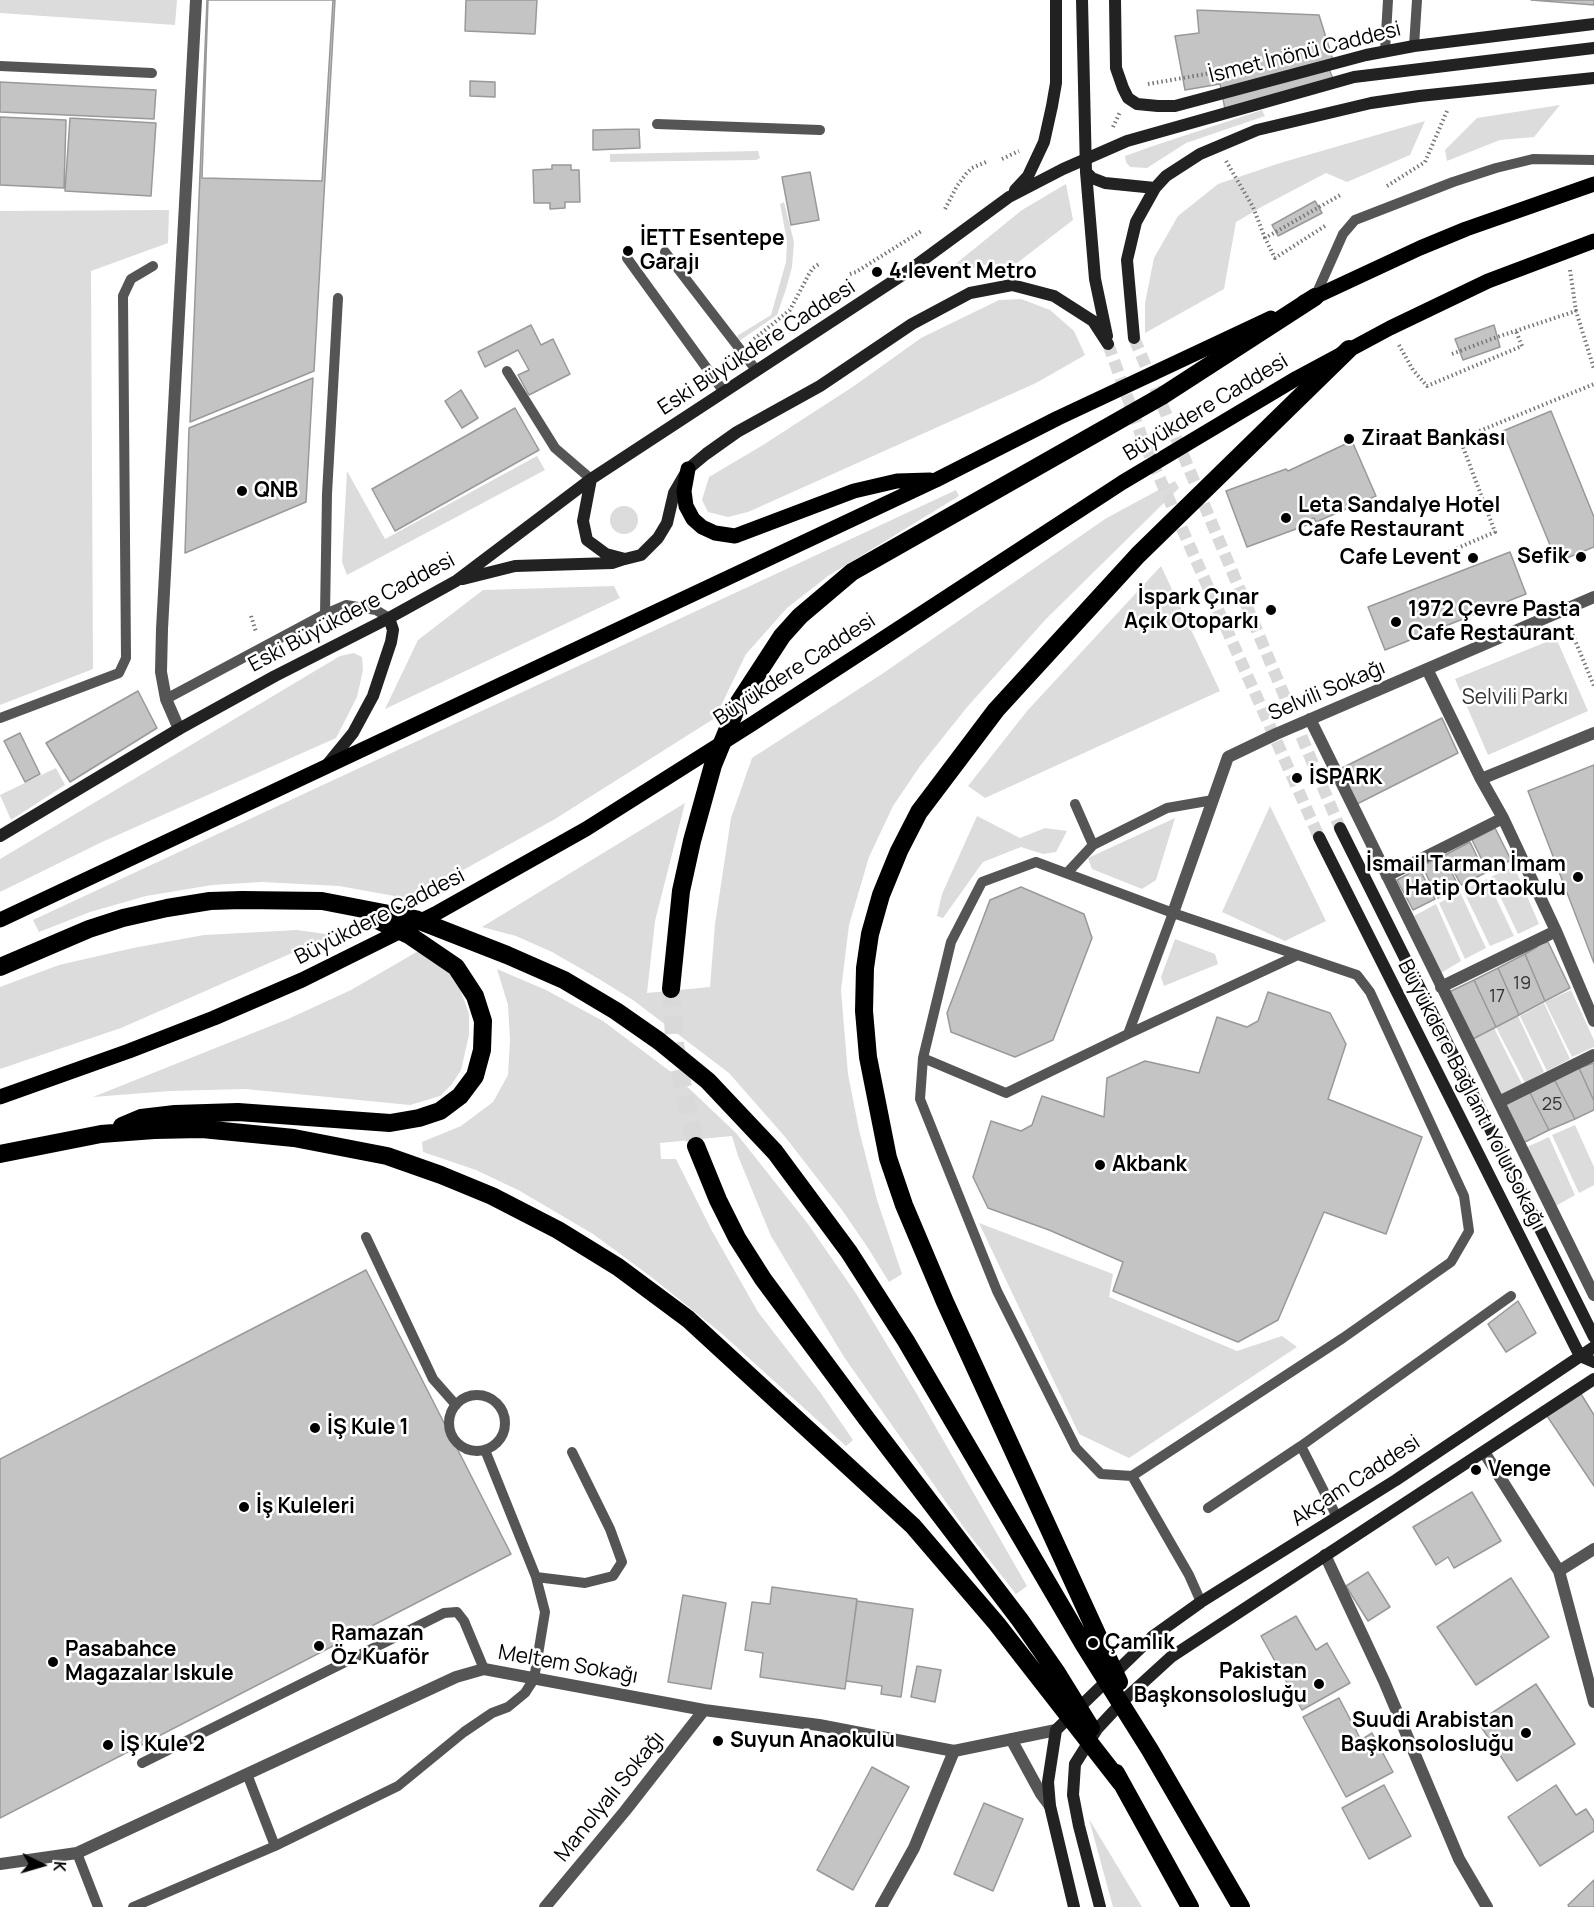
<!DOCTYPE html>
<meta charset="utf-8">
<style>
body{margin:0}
#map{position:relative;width:1594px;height:1907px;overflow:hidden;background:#fff;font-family:Manrope,sans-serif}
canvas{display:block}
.north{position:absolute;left:12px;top:1835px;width:60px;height:60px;-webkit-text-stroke:4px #fff;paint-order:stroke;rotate:95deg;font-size:16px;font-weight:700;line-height:24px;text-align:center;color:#000}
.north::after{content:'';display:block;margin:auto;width:21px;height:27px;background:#000;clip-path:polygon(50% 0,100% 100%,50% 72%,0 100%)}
</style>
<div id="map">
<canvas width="1594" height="1907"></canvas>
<div class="north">K</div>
</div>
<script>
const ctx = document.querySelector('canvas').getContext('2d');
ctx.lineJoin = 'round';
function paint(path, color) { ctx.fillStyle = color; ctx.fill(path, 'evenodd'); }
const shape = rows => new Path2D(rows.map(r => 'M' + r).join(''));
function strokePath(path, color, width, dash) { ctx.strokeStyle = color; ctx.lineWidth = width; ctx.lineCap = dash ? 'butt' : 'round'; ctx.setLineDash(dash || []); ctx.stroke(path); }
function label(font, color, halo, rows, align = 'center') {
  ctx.font = font + ' Manrope,sans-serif'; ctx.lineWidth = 5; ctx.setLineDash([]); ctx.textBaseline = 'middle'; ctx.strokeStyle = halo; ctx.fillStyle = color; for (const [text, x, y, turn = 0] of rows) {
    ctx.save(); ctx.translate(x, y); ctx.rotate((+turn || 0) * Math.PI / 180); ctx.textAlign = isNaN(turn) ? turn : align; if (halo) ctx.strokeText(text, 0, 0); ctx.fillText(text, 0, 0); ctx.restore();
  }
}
paint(shape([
 [0,0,177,0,175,25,0,13],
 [1560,105,1534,137,1500,140,1447,161,1445,150,1477,118],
 [1262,110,1265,116,1186,143,1147,168,1130,167,1126,162,1125,156,1150,147],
 [1425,121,1410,155,1347,182,1326,173,1263,206,1236,222,1224,289,1145,333,1145,303,1154,258,1178,216,1218,184,1280,163],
 [758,151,760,158,756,160,610,162,610,154],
 [1066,184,1073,220,1017,263,983,265,937,279,1022,210],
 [784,202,794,242,792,267,786,289,777,315,739,341,737,336,771,315,786,262,787,241,780,204],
 [169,210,168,243,91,271,93,669,0,705,0,211],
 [1021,299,1050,310,1074,331,1085,355,1036,383,748,512,728,517,708,512,702,500,709,477,763,445,854,386,921,338,999,300],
 [537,456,545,470,347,575,342,562,347,471,385,539],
 [1175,481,1179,488,1046,619,968,706,920,766,893,806,869,857,849,925,841,990,848,1074,859,1130,877,1200,902,1274,889,1282,868,1248,842,1210,786,1138,729,1073,633,1000,599,979,552,952,516,936,482,927,685,803,655,921,647,993,710,987,715,924,731,818,752,758,882,674,1105,519],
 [956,490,959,496,828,576,787,608,746,654,715,718,555,819,411,899,339,886,262,882,212,885,146,896,90,912,39,932,33,920],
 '610 520a14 14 0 1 1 28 0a14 14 0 1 1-28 0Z',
 [1161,566,1220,691,985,798,968,786,1027,711],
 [614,586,620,598,385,709,418,640,483,590],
 [1556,638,1588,711,1488,755,1455,679],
 [354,653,362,657,363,670,357,697,336,738,102,842,0,892,0,859,340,656],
 [56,768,65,785,11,820,0,795],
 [1270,806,1326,921,1285,941,1222,912],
 [977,816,1020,838,1045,828,1067,831,1056,852,1043,854,1021,847,983,862,943,918,937,916,942,894],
 [1175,818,1156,880,1142,889,1092,869,1088,858],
 [1514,866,1539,924,1518,934,1491,877],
 [1487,879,1514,936,1490,946,1463,890],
 [1460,892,1486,948,1465,959,1439,903],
 [1436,904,1461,961,1441,973,1414,916],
 [297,930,333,935,121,1028,0,1069,0,987,59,965,133,948,204,935],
 [1175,939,1215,954,1218,964,1164,986,1161,977],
 [420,950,439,962,458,983,469,1014,469,1035,461,1070,452,1084,440,1096,410,1105,245,1089,170,1091,93,1097,288,1019,351,990],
 [497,969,546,990,603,1021,675,1075,736,1133,808,1224,857,1295,915,1391,1027,1586,1016,1594,965,1529,844,1357,771,1236,738,1156,732,1136,660,1143,661,1159,676,1159,712,1231,758,1312,820,1392,853,1440,846,1446,721,1333,650,1276,593,1234,520,1191,476,1170,423,1152,422,1142,461,1126,493,1102,508,1075,510,1040,508,1005],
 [1571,990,1594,1040,1594,1047,1572,1057,1545,1002],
 [1544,1003,1570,1059,1547,1071,1520,1016],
 [1518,1016,1544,1072,1525,1083,1496,1027],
 [1494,1028,1522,1084,1499,1096,1472,1040],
 [1575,1125,1594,1167,1594,1185,1579,1193,1552,1135],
 [1549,1137,1575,1195,1554,1207,1527,1147],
 [979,1223,1113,1274,1109,1297,1237,1351,1282,1336,1297,1347,1129,1458,1079,1434],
 [1089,1819,1142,1907,1113,1907]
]), '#dcdcdc');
const building = shape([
 [207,0,335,0,314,371,190,422,207,0],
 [208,0,333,0,322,181,202,178,208,0],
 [466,0,537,0,535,34,465,31,466,0],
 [1531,0,1594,0,1594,5,1531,0],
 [1197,10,1319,15,1333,60,1326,62,1334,81,1225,109,1220,84,1185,90,1175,36,1199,33,1197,10],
 [470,81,495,82,495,97,470,96,470,81],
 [0,82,156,90,154,119,0,112,0,82],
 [0,117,66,120,64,188,0,185,0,117],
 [70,118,156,123,151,196,65,191,70,118],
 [639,129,640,148,593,150,593,130,639,129],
 [552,165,571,165,571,170,579,170,580,202,565,202,565,208,550,209,550,203,534,203,533,170,552,169,552,165],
 [810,172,819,220,791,225,782,177,810,172],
 [1315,201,1322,213,1278,236,1272,225,1315,201],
 [531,325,541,345,553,339,570,374,529,395,518,375,529,370,518,350,485,367,478,352,531,325],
 [1494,325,1500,347,1463,360,1455,339,1494,325],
 [313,378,306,502,185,553,189,428,313,378],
 [461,390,478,418,462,428,445,401,461,390],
 [515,408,539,450,395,531,372,489,515,408],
 [1551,411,1594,517,1594,547,1557,562,1503,431,1551,411],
 [1352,441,1376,496,1316,522,1314,518,1306,521,1307,525,1247,547,1226,491,1286,469,1288,471,1352,441],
 [1510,552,1526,594,1385,650,1368,607,1510,552],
 [138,691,157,728,70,782,46,743,138,691],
 [1442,718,1458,753,1355,805,1340,769,1442,718],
 [20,733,40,774,25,782,4,741,20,733],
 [1594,765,1594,963,1528,791,1594,765],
 [1495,828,1511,860,1488,872,1472,840,1495,828],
 [1470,842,1485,873,1461,885,1445,855,1470,842],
 [1443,855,1459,887,1438,898,1422,866,1443,855],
 [1419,868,1435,899,1413,910,1397,880,1419,868],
 [1021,887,1084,914,1092,938,1053,1040,1015,1057,951,1032,947,1013,990,900,1021,887],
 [1548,942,1570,988,1545,1001,1525,954,1537,947,1536,945,1548,942],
 [1525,954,1545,1001,1519,1015,1498,968,1525,954],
 [1498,968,1519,1015,1496,1027,1474,980,1498,968],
 [1474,980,1496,1027,1471,1040,1449,992,1474,980],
 [1268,992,1330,1013,1346,1044,1328,1099,1422,1137,1386,1234,1324,1212,1278,1320,1238,1342,1113,1291,1123,1262,1049,1230,988,1208,973,1177,991,1121,1021,1131,1032,1125,1042,1096,1104,1117,1107,1078,1145,1061,1199,1073,1217,1017,1247,1027,1258,1021,1268,992],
 [1594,1063,1594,1101,1579,1068,1594,1063],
 [1579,1068,1594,1101,1594,1110,1575,1119,1554,1079,1579,1068],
 [1554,1079,1575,1119,1549,1130,1529,1091,1554,1079],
 [1529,1091,1549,1130,1523,1143,1503,1104,1529,1091],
 [366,1270,511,1554,0,1818,0,1459,366,1270],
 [1518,1301,1536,1333,1506,1352,1488,1324,1518,1301],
 [1581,1394,1594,1415,1594,1486,1547,1416,1581,1394],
 [1472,1492,1501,1541,1454,1568,1448,1557,1436,1565,1413,1527,1472,1492],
 [1368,1572,1390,1607,1368,1621,1346,1586,1368,1572],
 [1511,1578,1549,1637,1476,1685,1437,1627,1511,1578],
 [772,1587,857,1599,845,1689,760,1677,763,1653,745,1650,752,1602,770,1604,772,1587],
 [683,1595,726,1603,711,1689,668,1682,683,1595],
 [857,1601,913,1609,901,1697,881,1694,882,1686,846,1681,857,1601],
 [1296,1616,1316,1650,1327,1643,1350,1683,1302,1710,1261,1636,1296,1616],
 [917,1666,941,1670,935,1702,911,1697,917,1666],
 [1536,1684,1575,1744,1517,1781,1478,1722,1536,1684],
 [1339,1698,1361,1740,1372,1733,1393,1772,1346,1797,1303,1717,1339,1698],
 [872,1767,909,1787,853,1890,817,1870,872,1767],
 [1384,1785,1411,1836,1369,1859,1342,1808,1384,1785],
 [1556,1785,1576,1815,1586,1809,1594,1821,1594,1831,1540,1866,1508,1817,1556,1785],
 [984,1803,1023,1819,993,1891,954,1874,984,1803],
 [1594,1880,1594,1907,1569,1907,1568,1905,1594,1880]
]);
paint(building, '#c4c4c4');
strokePath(building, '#999', 1.5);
strokePath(shape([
 [1134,338,1340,828],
 [1108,344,1144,443,1319,837]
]), '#d9d9d9', 12, [12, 6]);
strokePath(shape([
 [671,989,674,1036,678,1064,696,1146]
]), '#d9d9d9', 18, [18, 9]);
strokePath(shape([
 [1148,84,1229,70],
 [1113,127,1120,112],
 [1002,159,1019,151],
 [1226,161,1253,207,1265,238],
 [1387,186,1425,162,1447,111],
 [945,209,957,186,966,174,972,168,986,162],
 [1325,226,1275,258,1265,238,1342,194],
 [1570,270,1576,311],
 [850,274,856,272,923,230],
 [754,339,790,310,809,274,813,268,819,264],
 [1399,345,1413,370,1427,386,1522,346,1516,331],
 [1452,354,1497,337,1576,311,1594,369],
 [1432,559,1495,532,1460,439,1594,384],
 [251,616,256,632],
 [1569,626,1594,686]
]), '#777', 4, [1.5, 3]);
strokePath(shape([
 [1414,46,1417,0],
 [1385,51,1388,0],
 [0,66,152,73],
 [657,124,820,130],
 [665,252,756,370],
 [627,258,724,392],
 [1315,297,1343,234,1355,220,1453,182,1496,168,1533,159,1594,160],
 [507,371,555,448,591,479],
 [325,614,327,494,338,298],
 [166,699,325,614,346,605,376,610,389,618],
 [0,718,119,673,126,658,123,296,131,279,153,266],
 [1075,804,1093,845],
 [1036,862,1173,913,1357,975,1370,992,1464,1196,1469,1231,1451,1262,1343,1338,1132,1476,1101,1474,1076,1448,997,1291,920,1099,923,1058,951,942,982,882,1036,862],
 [1067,873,1093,845,1167,808,1213,800],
 [1128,1034,1298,955],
 [923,1058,1006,1093,1128,1034,1173,913],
 [366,1237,433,1379,456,1405],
 '449 1423a28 28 0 1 1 56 0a28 28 0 1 1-56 0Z',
 [1301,1446,1337,1517],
 [1132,1476,1189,1575,1201,1602],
 [1208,1508,1301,1446,1511,1296],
 [536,1577,585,1583,613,1576,622,1562,610,1529,572,1452],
 [142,1763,444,1613,457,1612,464,1621,484,1669],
 [247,1774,275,1846],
 [77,1853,98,1907],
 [133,1907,275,1846,398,1786,464,1732,492,1713,508,1707,525,1693,534,1679,545,1612,536,1577,485,1450]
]), '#555', 10);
strokePath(shape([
 [1427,669,1481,779,1503,818,1556,931,1594,1021],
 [1310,719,1594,1295],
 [179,729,166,699,161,672,162,629,196,0],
 [1481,779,1594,733],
 [1387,876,1503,818],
 [1173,913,1228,757,1276,734,1594,597],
 [1441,987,1556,931],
 [1499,1102,1594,1055],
 [1484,1452,1559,1571,1594,1702],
 [1325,1555,1384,1681,1459,1859,1487,1907],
 [1559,1571,1594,1549],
 [1011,1739,1041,1794,1050,1806],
 [0,1864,77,1853,456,1677,484,1669,704,1710,819,1725,954,1751,1056,1730],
 [545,1907,625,1811,704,1710],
 [881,1907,914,1848,954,1751]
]), '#555', 12);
strokePath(shape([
 [1082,0,1086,172,1095,279,1107,336],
 [1115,0,1116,68,1123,88,1128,98,1137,104,1158,106,1175,106,1366,55,1414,46,1594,24],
 [1086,172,1092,178,1105,183,1155,188],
 [1015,190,1028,176,1044,142,1052,106,1056,83,1056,0],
 [1134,338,1127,260,1136,222,1155,188,1166,176,1200,154,1257,130,1371,103,1419,96,1594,78],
 [591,479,583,521,587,540,606,554,625,559,641,555,658,538,667,523,674,493,688,469,706,454,737,432,820,386,912,324,970,293,1012,285,1054,296,1093,321,1108,344],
 [463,579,515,566,612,563,624,559],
 [326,766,353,733,373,696,391,642,393,630,389,618],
 [1340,828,1594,1337],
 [0,836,179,729,275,676,389,618,456,581,591,479,904,274,1009,197,1063,169,1127,141,1354,77,1594,48],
 [1319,837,1580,1356,1594,1362],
 [1074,1907,1050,1806,1048,1782,1056,1730,1152,1637,1201,1602,1396,1480,1594,1347],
 [1100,1907,1079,1826,1073,1795,1075,1764,1097,1729,1125,1699,1171,1657,1594,1379]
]), '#222', 12);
strokePath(shape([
 [1304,302,1420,248,1466,229,1594,184],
 [688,469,684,491,686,506,693,519,702,527,715,533,735,536,854,491,897,481,930,480],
 [0,920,936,480,1058,418,1271,318],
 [0,1097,129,1051,214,1018,302,980,435,914,586,829,752,724,1123,482,1297,378,1390,328,1488,281,1594,241]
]), '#000', 15);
strokePath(shape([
 [0,967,89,929,123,918,167,908,210,901,242,900,322,901,415,919,507,955,564,980,616,1011,659,1041,708,1081,775,1152,849,1252,906,1341,1084,1645,1150,1750,1241,1907],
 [671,989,681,891,692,841,713,765,739,702,782,636,800,616,852,572,1162,396,1315,297],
 [122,1126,141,1118,175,1114,238,1112,390,1123,419,1118,440,1111,460,1096,475,1076,482,1050,483,1021,475,996,456,967,409,935,373,918],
 [696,1146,718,1200,737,1238,763,1279,866,1418,1020,1620,1057,1673,1091,1728],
 [0,1154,101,1134,154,1130,202,1129,294,1138,387,1156,441,1175,492,1196,558,1230,618,1267,688,1319,913,1526,997,1624,1121,1783],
 [1119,1682,945,1302,904,1205,888,1158,868,1057,864,1011,865,968,870,934,881,895,899,851,919,812,996,710,1138,555,1349,349],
 [1116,1773,1190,1907]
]), '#000', 18);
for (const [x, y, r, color] of [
 [628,251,6,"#000"],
 [877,272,6,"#000"],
 [1349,439,6,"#000"],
 [242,491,6,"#000"],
 [1286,518,6,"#000"],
 [1581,557,6,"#000"],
 [1473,558,6,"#000"],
 [1271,610,6,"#000"],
 [1396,622,6,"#000"],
 [1297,778,6,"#000"],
 [1578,877,6,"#000"],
 [1100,1165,6,"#000"],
 [315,1428,6,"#000"],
 [1476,1470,6,"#000"],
 [244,1507,6,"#000"],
 [1093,1643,6,"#000"],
 [319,1646,6,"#000"],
 [53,1662,6,"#000"],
 [1319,1684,6,"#000"],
 [1526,1733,6,"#000"],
 [718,1741,6,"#000"],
 [108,1745,6,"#000"]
]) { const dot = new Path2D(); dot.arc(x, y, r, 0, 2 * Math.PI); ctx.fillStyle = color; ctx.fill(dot); strokePath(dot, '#fff', 2); }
label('18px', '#313131', null, [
 ["19",1522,984],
 ["17",1497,997],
 ["25",1552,1105]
]);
label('21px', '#000', '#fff', [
 ["İsmet İnönü Caddesi",1305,53,-14],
 ["Eski Büyükdere Caddesi",757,348,-33],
 ["Büyükdere Caddesi",1206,408,-31],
 ["Eski Büyükdere Caddesi",352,613,-28],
 ["Büyükdere Caddesi",795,670,-33],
 ["Selvili Sokağı",1327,691,-23],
 ["Büyükdere Caddesi",380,917,-27],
 ["Büyükdere Bağlantı Yolu Sokağı",1471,1095,63],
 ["Akçam Caddesi",1356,1481,-33],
 ["Meltem Sokağı",568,1665,10],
 ["Manolyalı Sokağı",610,1797,-51]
]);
label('bold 21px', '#000', '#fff', [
 ["İETT Esentepe",640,239],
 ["Garajı",640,263],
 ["4.levent Metro",889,272],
 ["Ziraat Bankası",1361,439],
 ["QNB",254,491],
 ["Leta Sandalye Hotel",1298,506],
 ["Cafe Restaurant",1298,530],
 ["Sefik",1569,557,"right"],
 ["Cafe Levent",1461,558,"right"],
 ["İspark Çınar",1259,598,"right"],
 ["Açık Otoparkı",1259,622,"right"],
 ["1972 Çevre Pasta",1408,610],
 ["Cafe Restaurant",1408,634],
 ["İSPARK",1309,778],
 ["İsmail Tarman İmam",1566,865,"right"],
 ["Hatip Ortaokulu",1566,889,"right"],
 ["Akbank",1112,1165],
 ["İŞ Kule 1",327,1428],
 ["Venge",1488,1470],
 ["İş Kuleleri",256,1507],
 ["Ramazan",331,1634],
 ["Öz Kuaför",331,1658],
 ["Çamlık",1105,1643],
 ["Pasabahce",65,1650],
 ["Magazalar Iskule",65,1674],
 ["Pakistan",1307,1672,"right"],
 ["Başkonsolosluğu",1307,1696,"right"],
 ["Suudi Arabistan",1514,1721,"right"],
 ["Başkonsolosluğu",1514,1745,"right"],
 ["Suyun Anaokulu",730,1741],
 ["İŞ Kule 2",120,1745]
], 'left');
label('21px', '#333', '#fff', [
 ["Selvili Parkı",1515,698]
]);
</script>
